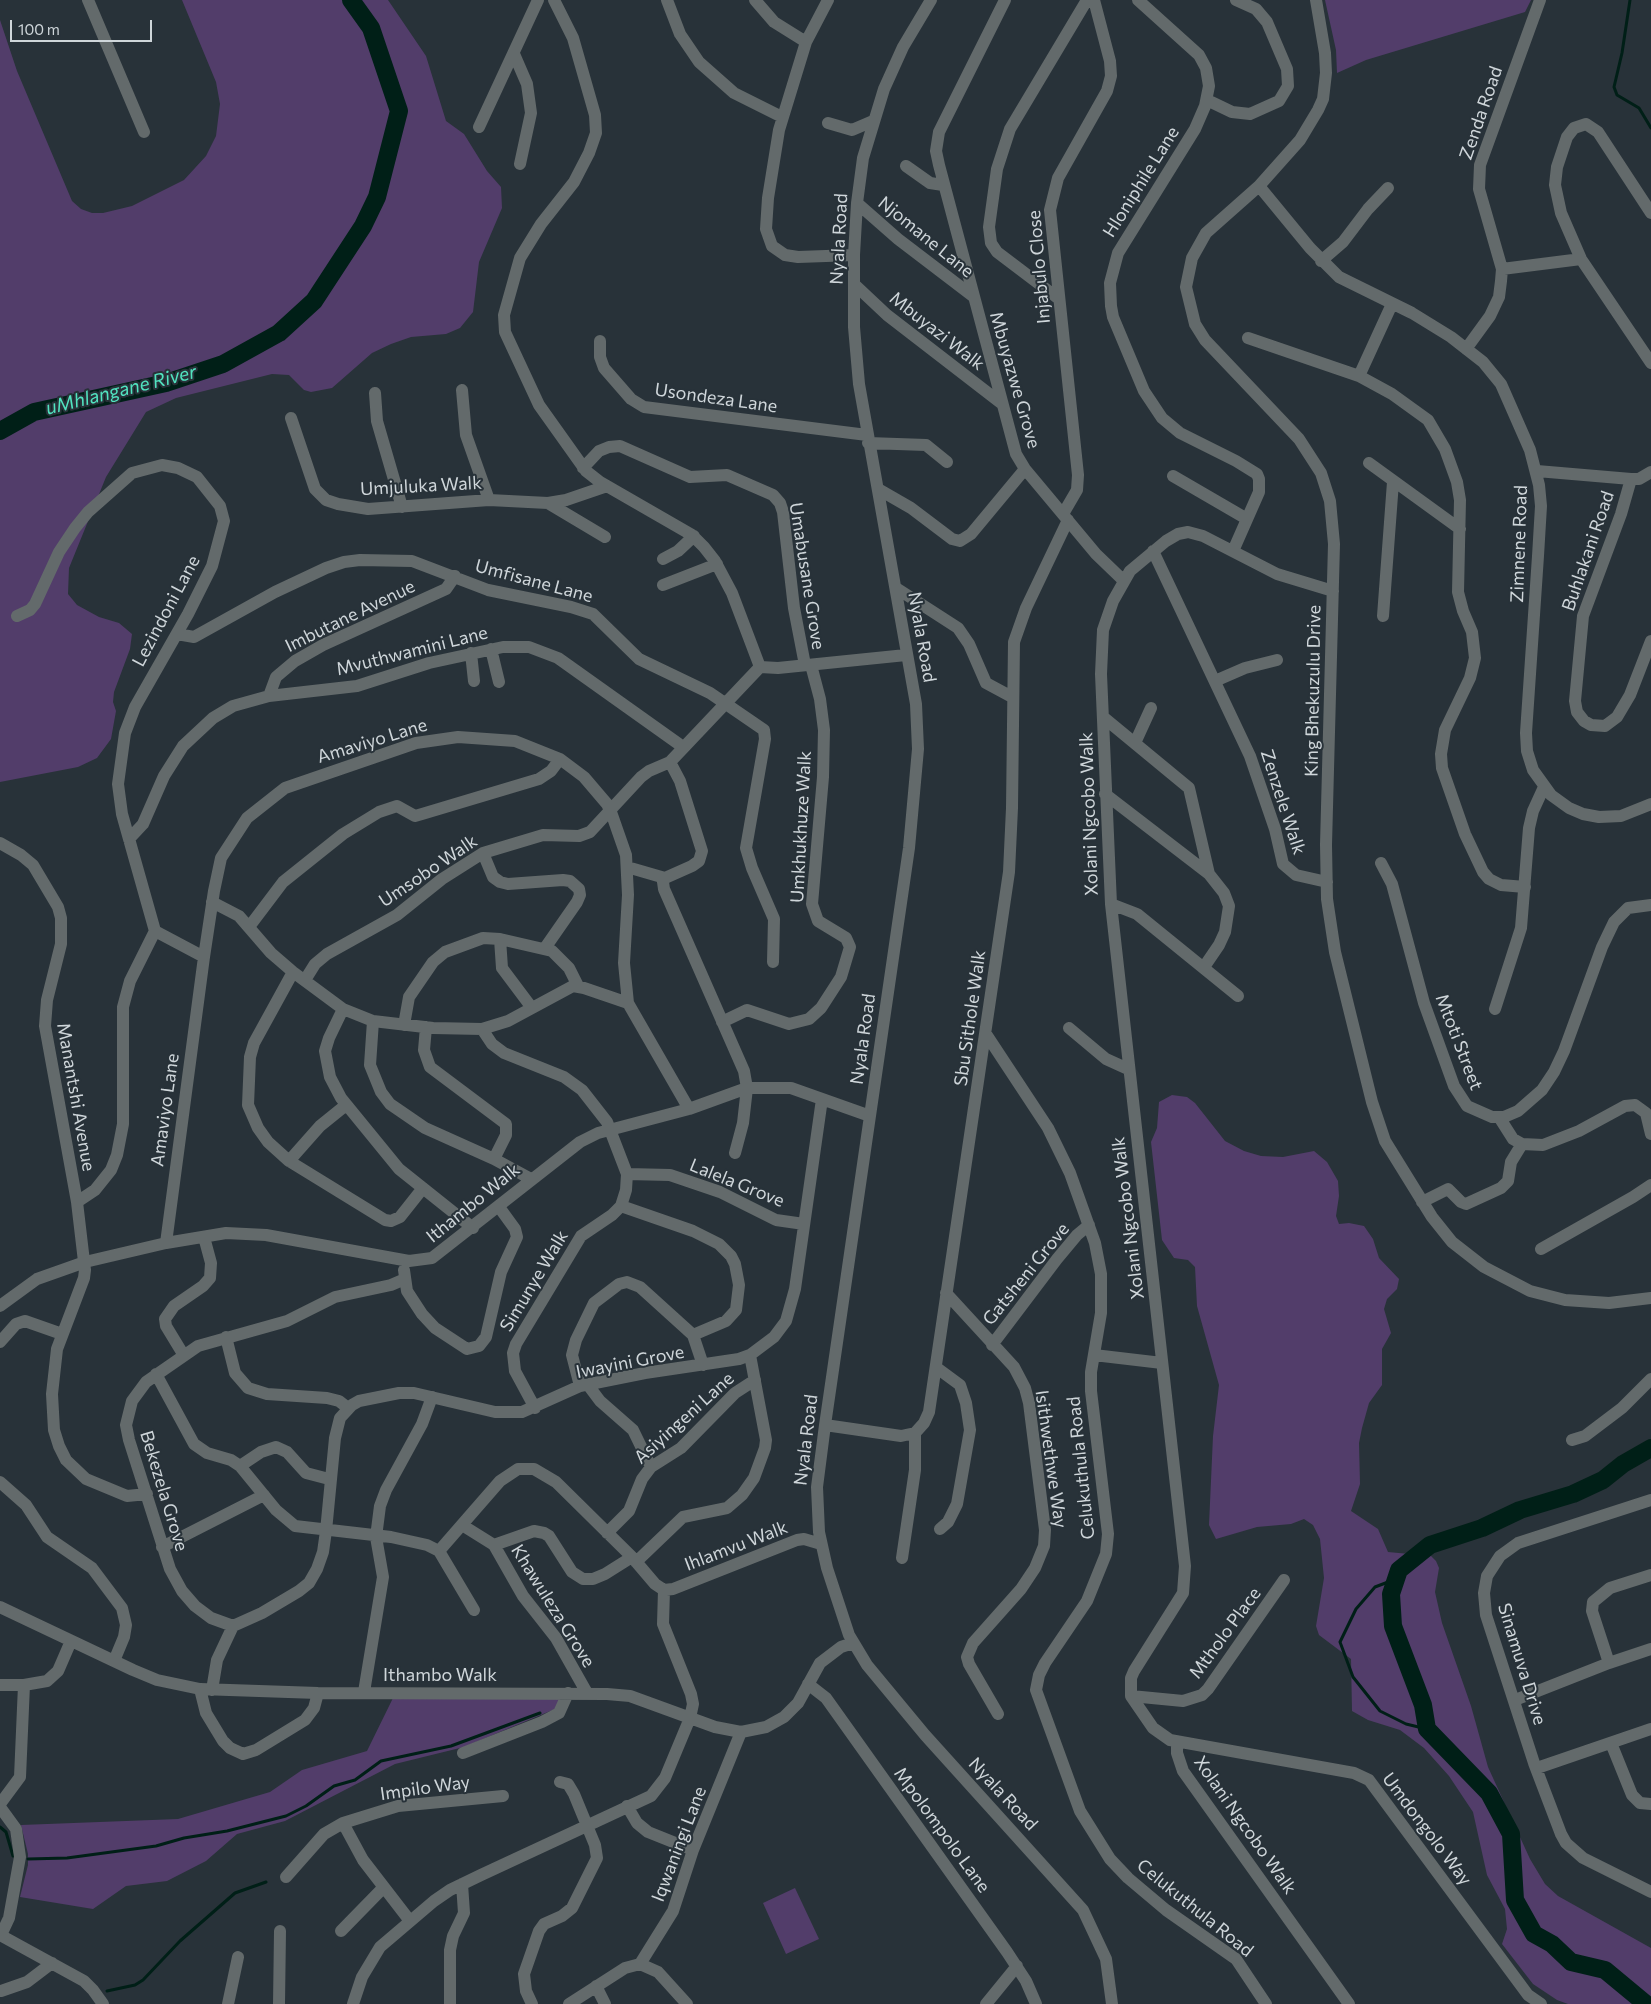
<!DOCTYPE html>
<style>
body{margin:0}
#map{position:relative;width:1651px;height:2004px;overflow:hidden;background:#283239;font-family:Commissioner,sans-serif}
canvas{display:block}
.scale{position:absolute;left:10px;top:20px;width:142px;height:22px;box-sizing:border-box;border:2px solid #cfd6da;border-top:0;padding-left:6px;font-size:15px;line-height:18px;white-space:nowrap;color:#cfd6da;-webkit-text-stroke:4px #283239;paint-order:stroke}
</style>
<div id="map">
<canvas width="1651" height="2004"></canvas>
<div class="scale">100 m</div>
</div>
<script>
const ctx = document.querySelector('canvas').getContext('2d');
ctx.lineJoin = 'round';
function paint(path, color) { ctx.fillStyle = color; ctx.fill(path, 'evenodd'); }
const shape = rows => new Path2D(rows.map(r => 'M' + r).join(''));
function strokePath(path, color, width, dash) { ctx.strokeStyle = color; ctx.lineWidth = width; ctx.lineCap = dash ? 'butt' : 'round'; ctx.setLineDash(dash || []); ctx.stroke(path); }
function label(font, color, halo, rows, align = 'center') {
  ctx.font = font + ' Commissioner,sans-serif'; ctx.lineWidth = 4; ctx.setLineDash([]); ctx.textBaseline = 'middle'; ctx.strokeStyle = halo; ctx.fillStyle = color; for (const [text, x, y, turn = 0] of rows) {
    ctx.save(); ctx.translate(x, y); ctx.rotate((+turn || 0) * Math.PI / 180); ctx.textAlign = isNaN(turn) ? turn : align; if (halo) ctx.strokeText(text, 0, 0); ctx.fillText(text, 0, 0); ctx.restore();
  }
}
paint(shape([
 [182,0,388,0,426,56,446,121,464,134,487,171,501,187,502,208,479,262,473,312,460,328,446,334,411,337,391,344,372,353,332,388,311,392,304,390,289,375,272,374,176,398,146,412,106,477,69,568,68,594,77,605,99,617,119,623,132,634,130,649,114,692,113,702,116,711,111,739,97,758,78,767,0,782,0,20,17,71,72,201,81,209,92,213,103,213,132,206,184,180,206,156,216,136,220,104,216,82],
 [1325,0,1531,0,1525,12,1366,60,1337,73,1336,50],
 [1172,1095,1187,1097,1195,1103,1225,1141,1244,1151,1261,1156,1283,1157,1314,1151,1327,1162,1338,1181,1339,1196,1336,1216,1339,1224,1349,1223,1364,1226,1373,1239,1379,1258,1399,1279,1397,1289,1387,1299,1384,1309,1391,1333,1382,1349,1382,1385,1369,1403,1362,1428,1359,1443,1360,1484,1351,1511,1378,1529,1388,1552,1431,1556,1436,1561,1439,1568,1435,1592,1442,1623,1471,1706,1488,1767,1530,1859,1545,1884,1558,1896,1651,1948,1651,2004,1568,2004,1557,2000,1533,1984,1502,1944,1507,1929,1505,1909,1487,1875,1473,1812,1449,1776,1424,1748,1400,1730,1368,1720,1352,1711,1351,1659,1319,1635,1316,1626,1324,1578,1320,1539,1313,1525,1304,1519,1291,1524,1257,1527,1216,1539,1209,1525,1213,1436,1219,1385,1197,1306,1195,1267,1188,1260,1174,1258,1162,1240,1151,1142,1157,1128,1159,1102],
 [393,1698,561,1698,555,1709,464,1747,395,1764,285,1821,237,1834,206,1861,167,1881,126,1886,93,1909,20,1897,28,1865,28,1854,21,1825,178,1819,270,1792,302,1770,367,1751],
 [795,1888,819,1939,786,1954,763,1903]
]), '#523d6a');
strokePath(shape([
 [1630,0,1622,53,1614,87,1617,95,1639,108,1651,128],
 [1396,1579,1375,1587,1356,1609,1340,1642,1353,1677,1380,1711,1406,1724,1427,1729],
 [0,1827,6,1832,13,1856],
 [28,1859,67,1858,156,1846,184,1838,227,1831,286,1816,306,1806,334,1786,355,1780,381,1761,451,1746,540,1713],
 [107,1991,135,1985,143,1980,180,1941,235,1893,266,1882]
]), '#001f17', 3);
strokePath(shape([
 [0,431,34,412,166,383,223,364,279,333,314,301,363,226,377,197,399,111,371,28,351,0],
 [1646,2004,1605,1970,1571,1962,1552,1944,1534,1934,1515,1900,1511,1834,1489,1793,1427,1729,1423,1705,1393,1626,1391,1594,1399,1570,1430,1545,1482,1528,1520,1510,1573,1494,1603,1480,1623,1464,1651,1448]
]), '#001f17', 18);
strokePath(shape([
 [88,0,144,132],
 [554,0,573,38,595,115,596,133,589,153,574,182,541,224,520,258,504,315,505,332,539,405,586,471,600,482,692,535,704,547,715,561,732,593,760,667],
 [667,0,680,34,699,62,734,93,782,117],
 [755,0,774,22,806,42],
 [828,0,806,42,779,130,768,198,766,229,772,246,785,255,798,257,854,255],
 [931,0,903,47,884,89,863,158,857,203,854,255,854,327,859,384,916,704,918,749,909,848,825,1425,817,1487,819,1532,827,1568,849,1635,867,1665,925,1735,1083,1910,1106,1959,1112,2004],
 [1005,0,939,132,936,151,939,165,1016,454,1025,469,1096,554,1123,580],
 [1138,0,1199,55,1206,68,1209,86,1205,106,1195,129,1118,253,1110,283,1111,306,1113,317,1144,391,1162,418,1180,433,1236,461,1257,474,1259,479,1259,492,1233,551],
 [1316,0,1325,53,1326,73,1323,99,1318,110,1300,140,1259,186,1206,233,1192,258,1186,287,1195,324,1205,340,1299,439,1321,473,1330,501,1334,544,1326,845,1327,899,1335,952,1372,1102,1385,1141,1432,1217,1452,1242,1484,1267,1530,1291,1565,1300,1609,1303,1651,1298],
 [514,54,527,84,531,113,520,164],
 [1207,100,1232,112,1250,114,1279,101,1288,86,1287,69,1267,22,1256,9,1236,0],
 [828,123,852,130,873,121],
 [479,127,538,0],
 [906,166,930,183,943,185],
 [1259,186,1310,248,1339,277,1412,313,1451,337,1483,362,1501,384,1530,450,1539,485,1541,506,1538,556,1526,733,1527,751,1533,770,1551,795,1569,808,1583,814,1599,817,1621,816,1651,804],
 [857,203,898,239,974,297],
 [1651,213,1598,132,1586,124,1574,128,1567,137,1557,167,1555,185,1561,213,1581,259,1651,363],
 [1321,261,1343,242,1368,209,1388,188],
 [1502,269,1581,259],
 [854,284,887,315,1001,403],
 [1059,299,997,252,991,243,989,227,997,169,1010,129,1087,0],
 [1248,338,1359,376,1392,394,1428,420,1445,449,1457,482,1460,500,1458,592,1463,611,1472,632,1475,658,1470,678,1445,730,1441,754,1442,768,1465,834,1483,872,1489,879,1501,885,1525,887],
 [600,341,600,357,604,368,631,399,644,407,867,435],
 [1466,349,1490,316,1499,297,1501,281,1502,269,1479,189,1480,165,1540,0],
 [1359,376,1392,304],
 [462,390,466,435,489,500],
 [375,393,377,421,402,507],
 [291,418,315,489,326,500,338,504,368,509,489,500,548,503,566,500,607,486],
 [868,443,926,445,947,462],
 [1369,463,1460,529],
 [583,468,599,451,609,447,620,446,690,477,727,475,773,495,780,503,783,512,794,608,805,665],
 [1537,471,1631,479,1639,479,1651,472],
 [1173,476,1247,519],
 [1631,479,1621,514,1583,616,1575,701,1577,712,1584,721,1591,725,1605,726,1617,717,1630,695,1651,641],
 [878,489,911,508,952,539,960,541,971,534,1025,469],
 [548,503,605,537],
 [1063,514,1077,490,1078,475,1050,210,1058,178,1107,91,1111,76,1110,61,1094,0],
 [1153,551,1250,756,1275,829,1283,864,1296,875,1327,882],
 [663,559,678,551,694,536],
 [663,585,717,564],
 [896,588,958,628,969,644,986,683,1012,697],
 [1333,591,1277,574,1203,536,1188,532,1178,534,1166,541,1130,571,1113,601,1103,630,1101,674,1111,904,1185,1566,1183,1593,1134,1671,1131,1678,1131,1696,1153,1728,1170,1740,1354,1773,1369,1780,1528,1995,1541,2004],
 [17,616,30,610,35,604,59,552,75,528,88,512,132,473,162,465,178,468,197,477,220,506,224,521,212,566,188,614,135,707,125,733,118,784,122,814,155,931,204,957],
 [1383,616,1393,482],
 [177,634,194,637,275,592,326,568,344,562,360,560,412,561,488,590,571,607,593,614,639,659,710,693,764,730,765,739,746,848,752,868,774,919,773,962],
 [491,649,499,682],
 [471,653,474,681],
 [760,667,778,668,906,655],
 [1215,681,1245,668,1277,660],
 [269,696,276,677,295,661,323,645,446,589,455,576],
 [1103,717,1189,788,1209,874],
 [1135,743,1151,708],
 [670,762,680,781,702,851,699,861,692,866,665,878,663,882,664,889,744,1071,747,1088,743,1123,735,1153],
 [1105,794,1209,874,1224,893,1229,906,1225,932,1219,945,1204,967],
 [129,839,143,824,164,776,183,746,213,718,233,706,269,696,357,686,429,663,503,647,529,647,558,658,683,747],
 [0,843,21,855,33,865,58,907,61,918,61,944,47,1000,45,1026,77,1202,85,1270,84,1278,57,1349,52,1394,54,1430,59,1446,66,1460,86,1479,127,1496,147,1494],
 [483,853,493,877,500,882,508,884,563,880,570,881,579,889,580,895,577,902,545,948],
 [1381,863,1392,884,1424,1003,1454,1086,1467,1106,1492,1117,1504,1117,1518,1111,1542,1090,1554,1072,1564,1051,1602,947,1614,922,1628,908,1651,905],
 [627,867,665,878],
 [212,902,239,916,271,953,293,972,343,1009,373,1021,433,1028,482,1029,508,1021,573,986,584,988,628,1003],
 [1111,904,1137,914,1238,996],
 [249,927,283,882,343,834,379,812,397,806,415,816,422,814,539,779,551,771,560,759],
 [500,939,502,968,532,1008],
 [293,972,254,1043,250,1057,248,1105,258,1128,268,1142,289,1161,385,1220,391,1221,400,1217,423,1188],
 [305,980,315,964,327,954,397,915,442,879,483,853,543,835,579,836,590,832,641,777,649,771,670,762,760,667],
 [343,1009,329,1038,325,1051,330,1077,341,1098,399,1169,473,1228],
 [1495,1009,1521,928,1529,828,1533,811,1544,787],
 [373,1021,370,1065,381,1092,390,1104,425,1128,494,1159,531,1179],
 [722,1022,747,1010,789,1024,809,1019,821,1008,841,977,850,947,846,938,818,921,812,904,823,777,824,730,820,699,811,665],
 [404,1025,409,997,433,962,445,952,483,938,500,939,552,951,569,968,578,986],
 [426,1027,424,1050,430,1067,506,1124,506,1135,494,1159],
 [1069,1028,1106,1059,1128,1069],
 [482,1029,492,1044,504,1053,564,1077,582,1090,607,1122,627,1174,626,1190,621,1206,612,1215,581,1236,516,1344,513,1353,515,1371,535,1408],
 [986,1034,1048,1128,1070,1173,1095,1243,1101,1274,1101,1313,1091,1372,1091,1391,1108,1534,1106,1554,1087,1601,1045,1663,1039,1675,1036,1690,1080,1811,1110,1859,1128,1878,1166,1910,1236,1959,1266,2004],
 [1499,1117,1513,1139,1522,1144,1543,1145,1579,1131,1625,1106,1635,1105,1646,1113,1651,1134],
 [289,1161,320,1126,346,1105],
 [627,1174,670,1175,720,1192,776,1220,804,1224],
 [77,1202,95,1190,111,1170,117,1155,123,1124,123,1007,130,981,155,931],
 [1422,1202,1448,1189,1461,1202,1466,1204,1501,1188,1508,1181,1511,1162,1522,1144],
 [621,1206,693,1231,719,1244,731,1256,735,1264,739,1285,736,1310,726,1321,693,1335],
 [166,1243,204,957,214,891,221,858,247,818,285,788,416,743,458,737,515,741,560,759,584,777,607,804,611,812,626,855,628,895,624,963,628,1003,689,1109],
 [1541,1249,1633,1197,1651,1185],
 [404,1270,407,1291,422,1314,435,1328,467,1349,479,1346,486,1337,501,1272,517,1237,515,1229,499,1207],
 [946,1293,1014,1367,1025,1388,1029,1403,1045,1530,1044,1546,1035,1568,1021,1589,973,1643,967,1657,969,1664,998,1714],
 [0,1306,37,1279,85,1262,166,1243,226,1233,266,1235,409,1261,432,1258,580,1142,598,1133,689,1109,747,1088,791,1088,870,1116],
 [226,1337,235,1373,248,1388,267,1394,327,1398,339,1401,348,1408],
 [0,1342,16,1324,25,1321,62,1334],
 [992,1345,1057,1259,1077,1235,1089,1225],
 [183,1354,166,1326,165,1319,174,1306,203,1286,210,1278,211,1263,204,1237],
 [1094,1355,1162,1363],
 [937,1368,960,1385,966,1403,970,1430,957,1504,948,1522,940,1529],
 [156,1374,194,1444,207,1453,231,1460,240,1466,276,1510,295,1526,391,1537,427,1545,439,1551],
 [588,1385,600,1401,633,1430,651,1467],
 [580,1386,572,1355,576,1340,594,1303,619,1284,627,1282,640,1287,693,1335,703,1365],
 [825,1425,901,1436,915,1433,924,1423,929,1412,1009,872,1012,808,1014,642,1026,608,1068,520],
 [1572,1440,1585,1436,1622,1408,1651,1379],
 [240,1466,261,1452,276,1447,287,1452,306,1473,329,1479],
 [0,1482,26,1505,47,1537,92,1568,122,1608,126,1625,124,1637,114,1661],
 [1651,1500,1518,1543,1500,1556,1487,1576,1484,1593,1486,1615,1534,1763,1561,1834,1566,1843,1583,1858,1651,1892],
 [462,1525,494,1545,523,1596,556,1638,587,1693],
 [607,1533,629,1511,642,1479,651,1467,681,1448,735,1393,755,1380],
 [494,1545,534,1531,544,1533,549,1536,572,1572,583,1579,593,1579,605,1574,632,1557],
 [162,1547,264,1495],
 [439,1551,500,1481,518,1469,534,1469,556,1482,632,1557,655,1584,664,1590],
 [439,1551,474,1610],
 [902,1558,915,1470,915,1433],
 [636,1562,683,1517,727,1508,742,1495,754,1478,765,1448,766,1440,750,1355],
 [664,1590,673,1589,797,1540,804,1539,821,1544],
 [0,1607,133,1670,157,1680,200,1689,318,1693,607,1694,630,1696,715,1727,741,1732,766,1727,784,1717,798,1703,820,1663,841,1647,853,1643],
 [233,1626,211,1618,195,1606,182,1591,170,1569,129,1440,126,1425,132,1401,146,1382,198,1346,287,1321,335,1297,391,1285,405,1279],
 [1609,1663,1592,1611,1593,1602,1610,1588,1651,1575],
 [808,1684,826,1698,1007,1952,1026,1981,1036,2004],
 [0,1685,24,1685,47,1681,58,1671,71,1641],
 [200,1689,206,1713,223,1741,230,1748,243,1754,256,1750,305,1720,314,1708,318,1693],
 [212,1690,217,1660,233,1626,262,1613,299,1591,309,1583,317,1569,323,1552,326,1531,335,1438,340,1418,352,1405,359,1401,399,1393,414,1393,495,1412,522,1412,580,1386,645,1373,739,1359,750,1355,774,1337,786,1321,795,1289,822,1099],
 [364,1692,383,1577,376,1537,380,1506,386,1490,422,1424,432,1397],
 [1131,1696,1183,1701,1202,1695,1208,1689,1284,1580],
 [1515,1700,1609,1663,1651,1649],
 [1177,1742,1177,1753,1183,1771,1349,2004],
 [1611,1743,1632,1795,1640,1803,1651,1804],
 [463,1753,542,1722,559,1713,568,1693],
 [1537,1768,1651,1729],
 [0,1804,20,1777,24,1685],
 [627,1806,637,1823,648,1832,693,1850],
 [0,1807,16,1829,20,1857,9,1918,1,1935],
 [343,1823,363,1860,410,1921],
 [286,1877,324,1834,343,1823,398,1806,503,1796],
 [341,1931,384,1887],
 [0,1935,84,1981,93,1990,103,2004],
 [640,1964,673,1911,693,1850,741,1732],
 [596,1986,605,2004],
 [1,1991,27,1982,52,1963],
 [228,2004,238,1957],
 [279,2004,280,1931],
 [353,2004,362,1977,380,1947,434,1901,450,1890,481,1875,651,1796,665,1778,690,1718,693,1704,691,1694,663,1624,664,1590],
 [450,2004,450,1950,453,1936,464,1913,462,1884],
 [532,2004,526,1991,524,1974,539,1931,544,1924,562,1916,572,1908,597,1858,595,1845,574,1794,568,1784,560,1782],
 [569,2004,625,1968,640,1964,658,1972,687,2004],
 [986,2004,1017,1966]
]), '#636a6b', 12);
label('18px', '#cfd6da', '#283239', [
 ["Zenda Road",1481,113,-71],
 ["Hloniphile Lane",1141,182,-58],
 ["Njomane Lane",926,237,39],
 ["Nyala Road",839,239,-87],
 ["Injabulo Close",1039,267,-95],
 ["Mbuyazi Walk",937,331,38],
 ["Mbuyazwe Grove",1015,380,74],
 ["Usondeza Lane",716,398,8],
 ["Umjuluka Walk",421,486,-3],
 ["Zimnene Road",1519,544,-88],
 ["Buhlakani Road",1588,551,-71],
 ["Umabusane Grove",807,576,81],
 ["Umfisane Lane",534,581,15],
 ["Lezindoni Lane",166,611,-62],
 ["Imbutane Avenue",350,616,-26],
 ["Nyala Road",922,637,80],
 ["Mvuthwamini Lane",412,651,-14],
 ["King Bhekuzulu Drive",1313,691,-89],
 ["Amaviyo Lane",372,741,-17],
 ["Zenzele Walk",1283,802,72],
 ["Xolani Ngcobo Walk",1089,814,-92],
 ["Umkhukhuze Walk",801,827,-87],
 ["Umsobo Walk",428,871,-34],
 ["Sbu Sithole Walk",970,1018,-82],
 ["Nyala Road",863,1039,-82],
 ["Mtoti Street",1459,1042,69],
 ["Manantshi Avenue",76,1097,80],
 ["Amaviyo Lane",165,1110,-82],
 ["Lalela Grove",737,1183,22],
 ["Ithambo Walk",473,1203,-39],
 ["Xolani Ngcobo Walk",1128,1218,-97],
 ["Gatsheni Grove",1026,1274,-51],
 ["Simunye Walk",534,1281,-59],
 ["Iwayini Grove",630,1362,-11],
 ["Asiyingeni Lane",684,1418,-42],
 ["Nyala Road",806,1440,-83],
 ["Isithwethwe Way",1051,1459,82],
 ["Celukuthula Road",1081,1468,-96],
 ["Bekezela Grove",164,1491,73],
 ["Ihlamvu Walk",736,1546,-21],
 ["Khawuleza Grove",553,1606,58],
 ["Mtholo Place",1225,1633,-54],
 ["Sinamuva Drive",1522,1664,73],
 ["Ithambo Walk",440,1675],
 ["Impilo Way",425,1788,-8],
 ["Nyala Road",1003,1794,47],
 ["Xolani Ngcobo Walk",1245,1825,55],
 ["Umdongolo Way",1427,1829,53],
 ["Mpolompolo Lane",942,1830,54],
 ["Iqwaningi Lane",679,1844,-69],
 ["Celukuthula Road",1195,1908,39]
]);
label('italic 19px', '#51e4c0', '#283239', [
 ["uMhlangane River",121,390,-14]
]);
</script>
